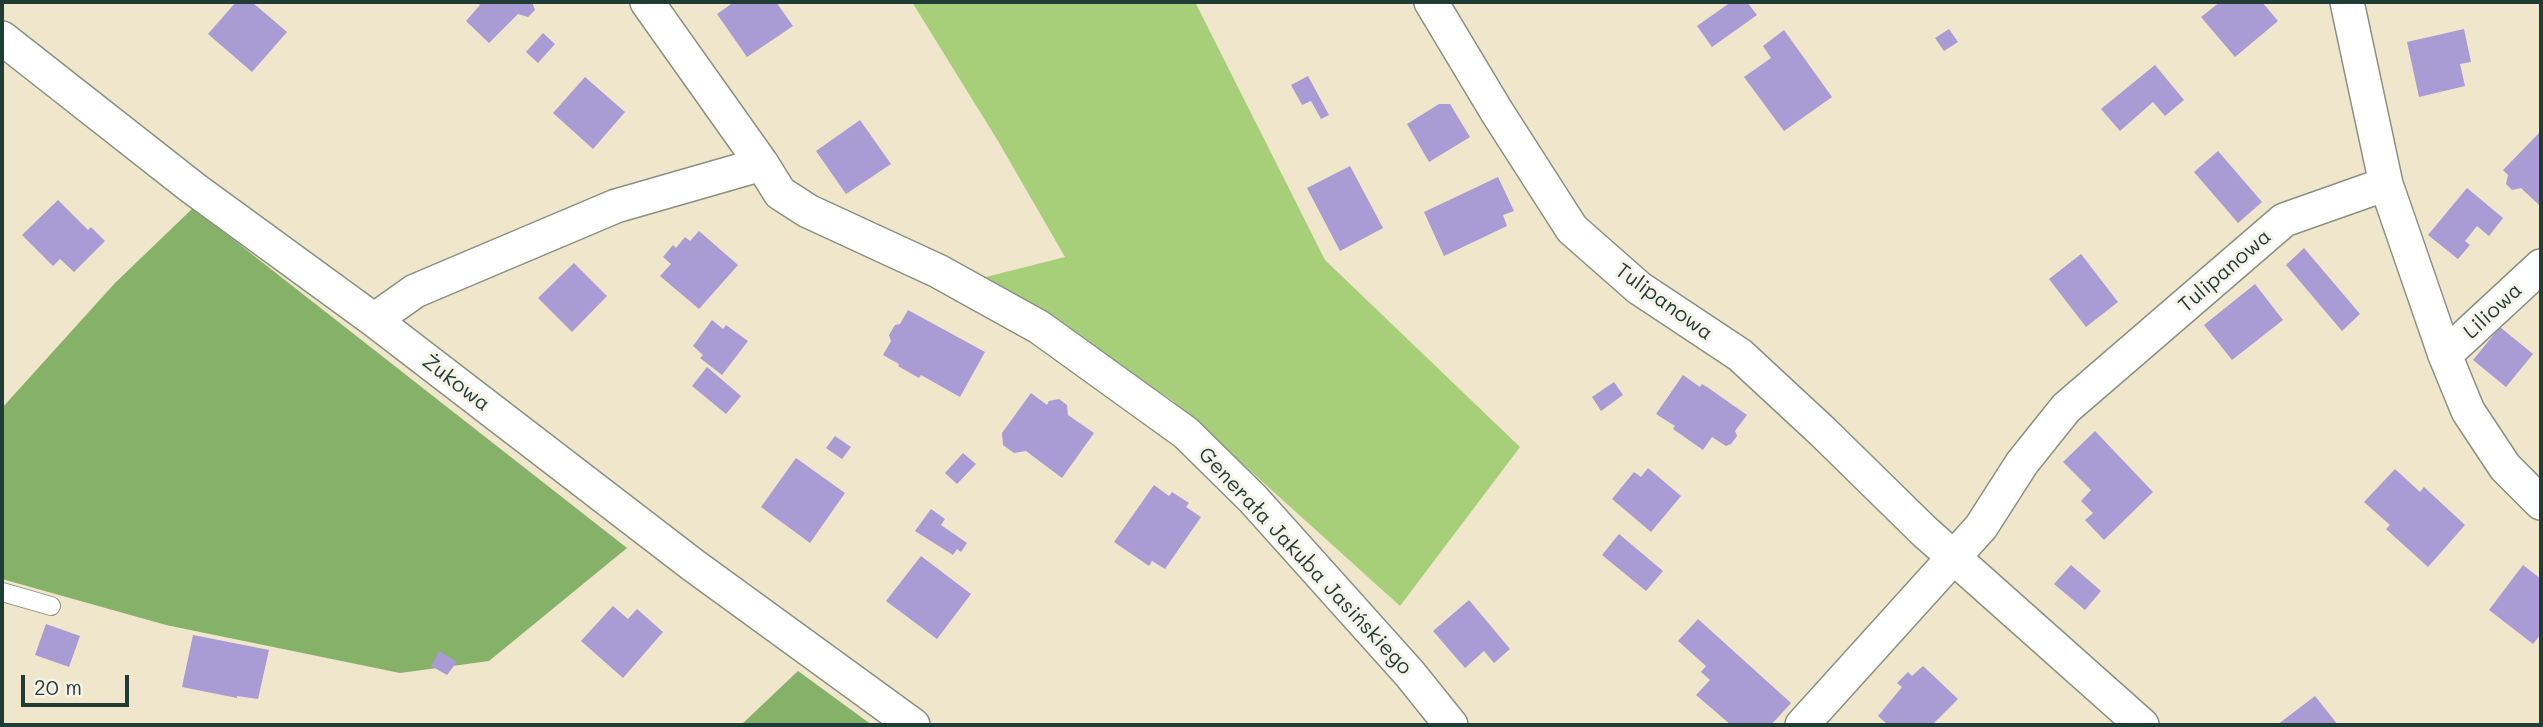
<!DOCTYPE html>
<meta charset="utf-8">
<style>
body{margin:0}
#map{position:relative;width:2543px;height:727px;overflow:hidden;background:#efe6cc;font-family:Mali,sans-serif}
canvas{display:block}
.frame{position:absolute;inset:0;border:4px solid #1f3d34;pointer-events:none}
.scale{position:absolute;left:21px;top:675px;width:108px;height:32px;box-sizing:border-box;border:4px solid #1f3d34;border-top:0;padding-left:9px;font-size:21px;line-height:24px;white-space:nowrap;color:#1f3d34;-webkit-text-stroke:5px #f7f3e8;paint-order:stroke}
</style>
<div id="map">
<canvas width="2543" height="727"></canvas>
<div class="frame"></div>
<div class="scale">20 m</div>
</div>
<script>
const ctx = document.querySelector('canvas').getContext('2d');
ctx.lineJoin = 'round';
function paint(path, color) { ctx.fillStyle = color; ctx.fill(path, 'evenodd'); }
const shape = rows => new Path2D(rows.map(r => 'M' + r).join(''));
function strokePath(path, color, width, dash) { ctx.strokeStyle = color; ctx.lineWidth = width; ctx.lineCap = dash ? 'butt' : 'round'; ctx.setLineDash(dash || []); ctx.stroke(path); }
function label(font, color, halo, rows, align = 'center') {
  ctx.font = font + ' Mali,sans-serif'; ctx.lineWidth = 6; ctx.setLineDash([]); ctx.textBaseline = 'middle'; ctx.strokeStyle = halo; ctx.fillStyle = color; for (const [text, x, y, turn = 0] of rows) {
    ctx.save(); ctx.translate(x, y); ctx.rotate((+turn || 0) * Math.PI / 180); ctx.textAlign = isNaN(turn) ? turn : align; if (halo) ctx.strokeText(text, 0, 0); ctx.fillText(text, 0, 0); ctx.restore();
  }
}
paint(shape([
 [912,2,1195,2,1325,260,1520,447,1400,606,1172,400,982,278,1065,257,998,141]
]), '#a7ce78');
paint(shape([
 [193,208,627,548,489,661,400,673,166,625,2,579,2,408,115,283],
 [798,671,872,725,741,725]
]), '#85b168');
paint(shape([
 [236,2,252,2,287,32,252,72,208,34],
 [477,2,532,2,535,10,528,17,518,14,489,43,466,21,480,5],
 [734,2,776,2,793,26,747,57,717,14],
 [1731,2,1747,2,1757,15,1712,47,1697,26],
 [2220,2,2262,2,2278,21,2235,57,2201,17],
 [1949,29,1958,42,1944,51,1935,38],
 [2464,29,2471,62,2460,64,2465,86,2419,97,2407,42],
 [1784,30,1832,97,1784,131,1744,77,1771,58,1763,46],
 [543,33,555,44,538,63,526,52],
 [2155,65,2184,100,2165,116,2153,102,2120,131,2101,109],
 [1308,76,1329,115,1321,119,1311,101,1302,105,1291,85],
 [585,77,625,112,593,149,553,113],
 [1439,104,1450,104,1470,137,1429,162,1407,124],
 [860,120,891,164,846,194,816,151],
 [2541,131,2541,205,2540,206,2521,188,2512,190,2506,184,2508,175,2503,170],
 [2218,151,2262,202,2238,223,2194,172],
 [1350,166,1383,228,1340,251,1307,188],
 [1498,177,1514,211,1503,215,1507,226,1444,256,1424,212],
 [2467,188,2503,218,2489,236,2477,226,2465,241,2470,245,2458,259,2428,235],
 [58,200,88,230,91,227,105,241,74,272,60,259,53,266,22,235],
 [699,231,738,265,699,309,660,276,671,264,663,257,673,245,676,248,685,237,690,241],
 [2304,248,2360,314,2342,331,2286,265],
 [2081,254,2118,302,2086,327,2049,279],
 [574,263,607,296,572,332,538,298],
 [2255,284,2283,320,2232,360,2204,325],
 [908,310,985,352,960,397,921,375,919,378,898,366,899,364,883,355,891,341,889,335,895,325,900,324],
 [712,320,723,329,726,325,748,341,722,375,700,358,703,355,693,346],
 [2500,327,2533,354,2506,387,2473,360],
 [707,367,741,396,726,414,692,386],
 [1683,375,1700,387,1702,384,1707,387,1747,415,1735,431,1737,436,1731,444,1726,446,1712,437,1703,450,1673,429,1675,426,1656,414],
 [1614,382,1623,395,1601,411,1592,397],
 [1031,393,1047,405,1049,401,1059,399,1067,405,1068,415,1094,433,1062,478,1026,451,1014,453,1003,445,1002,433],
 [2095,431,2153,492,2104,540,2085,520,2093,513,2081,501,2091,490,2063,462],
 [835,436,851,447,842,459,826,448],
 [963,453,976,464,957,484,945,473],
 [796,458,845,493,810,543,761,507],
 [1648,468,1681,496,1651,532,1612,499,1634,472,1641,477],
 [2395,469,2420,492,2424,487,2465,525,2428,567,2386,529,2390,525,2364,502],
 [1154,485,1169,496,1172,492,1189,503,1186,507,1201,517,1165,569,1152,561,1149,566,1114,542],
 [931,509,945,519,941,525,967,543,961,552,957,549,953,555,915,531],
 [1619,534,1663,571,1646,591,1602,555],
 [921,556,971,594,937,639,886,601],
 [2071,565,2101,591,2085,610,2054,584],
 [2523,565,2541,579,2541,634,2533,644,2489,610],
 [1469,600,1510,649,1494,663,1484,651,1465,668,1433,631],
 [613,606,628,619,637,609,663,632,623,678,581,641],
 [1698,619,1791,703,1771,725,1731,725,1696,695,1710,680,1701,672,1706,666,1678,641],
 [46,624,80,636,69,667,35,655],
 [193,635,269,650,258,699,237,696,237,698,182,687],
 [439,651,457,662,447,675,431,666],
 [1923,666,1958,699,1932,725,1888,725,1878,716,1902,687,1897,683,1908,672,1912,676],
 [2315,696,2338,725,2277,725]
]), '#a99bd4');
const lane = shape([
 [2,592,51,606]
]);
const street = shape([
 [647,2,762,164],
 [1431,2,1497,112,1572,229,1639,288,1740,355,1823,432,1924,531,2142,725],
 [2347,2,2386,184,2445,355,2468,411,2505,467,2541,503],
 [2,38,193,188,374,320,693,565,913,725],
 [374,320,415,291,616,206,762,164,780,193,808,211,938,271,1039,327,1186,433,1253,499,1410,674,1451,725],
 [2445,355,2541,266],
 [1802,725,1981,527,2022,463,2066,408,2284,220,2386,184]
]);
strokePath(lane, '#879280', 20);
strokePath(street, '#879280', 36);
strokePath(lane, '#fff', 18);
strokePath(street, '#fff', 33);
label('21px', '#1f3d34', '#f7f3e8', [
 ["Tulipanowa",2225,271,-41],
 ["Tulipanowa",1664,302,36],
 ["Liliowa",2493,311,-43],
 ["Żukowa",456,383,37],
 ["Generała Jakuba Jasińskiego",1305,561,47]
]);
</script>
